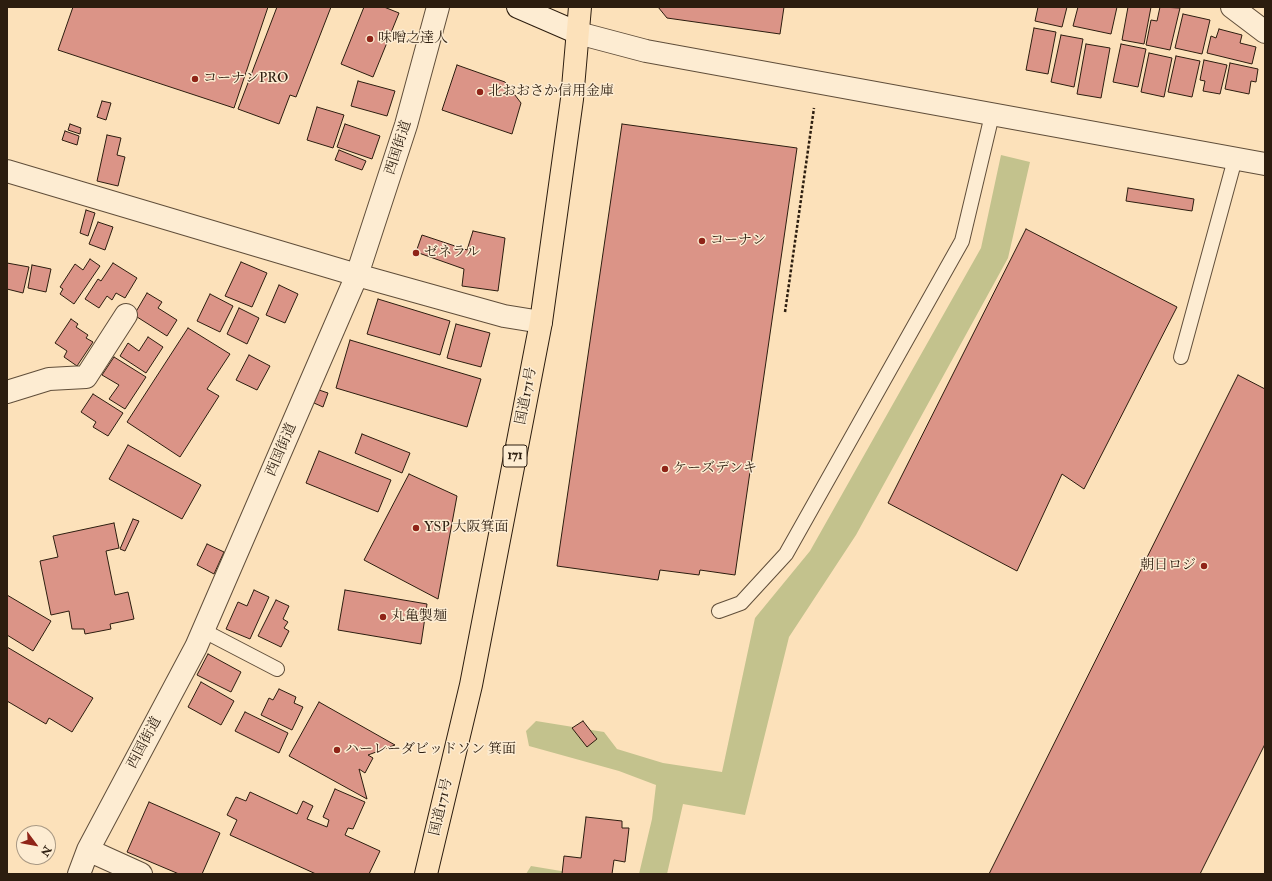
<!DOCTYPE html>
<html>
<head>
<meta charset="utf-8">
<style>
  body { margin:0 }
  #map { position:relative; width:1272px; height:881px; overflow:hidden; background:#fce1ba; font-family:"IM FELL Double Pica",serif }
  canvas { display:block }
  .frame { position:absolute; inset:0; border:8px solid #2c1d0f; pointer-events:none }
  .north { position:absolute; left:16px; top:825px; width:40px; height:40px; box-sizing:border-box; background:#fdecd2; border:1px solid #a99984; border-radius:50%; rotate:122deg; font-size:11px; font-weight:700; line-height:16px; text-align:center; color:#2c1d0f }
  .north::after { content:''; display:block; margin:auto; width:14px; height:18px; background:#8f2418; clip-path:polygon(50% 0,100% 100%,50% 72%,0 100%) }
</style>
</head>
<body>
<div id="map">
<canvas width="1272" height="881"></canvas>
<div class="frame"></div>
<div class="north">N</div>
</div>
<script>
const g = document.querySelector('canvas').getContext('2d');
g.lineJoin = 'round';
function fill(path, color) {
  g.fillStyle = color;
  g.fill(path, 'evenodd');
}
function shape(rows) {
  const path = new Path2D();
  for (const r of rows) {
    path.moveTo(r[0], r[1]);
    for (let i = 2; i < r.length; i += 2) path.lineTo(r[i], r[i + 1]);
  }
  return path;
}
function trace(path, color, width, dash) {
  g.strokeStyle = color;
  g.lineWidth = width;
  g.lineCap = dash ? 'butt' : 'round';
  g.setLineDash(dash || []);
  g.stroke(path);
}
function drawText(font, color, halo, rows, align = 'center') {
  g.font = font + ' "IM FELL Double Pica","Noto Serif JP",serif';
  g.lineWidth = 3;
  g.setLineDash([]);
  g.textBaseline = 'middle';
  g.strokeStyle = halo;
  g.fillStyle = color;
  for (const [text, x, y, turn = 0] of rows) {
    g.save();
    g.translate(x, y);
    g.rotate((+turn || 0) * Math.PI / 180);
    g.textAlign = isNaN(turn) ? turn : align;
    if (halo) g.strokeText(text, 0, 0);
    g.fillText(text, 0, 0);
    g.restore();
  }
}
fill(shape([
  [1001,155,1030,162,1008,258,856,535,789,637,745,815,683,804,667,874,639,874,652,819,656,785,619,771,529,746,526,731,536,721,604,732,617,749,663,763,722,772,755,618,810,551,981,248],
  [531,866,579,874,526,874]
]), '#c3c28d');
const building = shape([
  [73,7,268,7,234,108,58,50,73,7],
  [277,7,331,7,296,97,290,95,279,124,238,109,277,7],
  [364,7,384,7,399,13,373,77,341,64,364,7],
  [658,7,784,7,780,34,667,18,658,7],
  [1038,7,1067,7,1062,27,1035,21,1038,7],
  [1078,7,1117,7,1111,34,1073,26,1078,7],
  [1128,7,1151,7,1144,44,1122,40,1128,7],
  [1160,7,1180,8,1170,50,1146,45,1151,20,1157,21,1160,7],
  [1183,14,1210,20,1202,54,1175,48,1183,14],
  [1034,28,1056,32,1048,74,1026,70,1034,28],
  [1219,29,1242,35,1240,43,1256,47,1252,64,1207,53,1211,36,1216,38,1219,29],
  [1061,35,1083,39,1074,87,1051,82,1061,35],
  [1086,44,1110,48,1101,98,1077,94,1086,44],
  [1121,44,1146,49,1138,87,1113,82,1121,44],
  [1149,53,1172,58,1164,97,1141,92,1149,53],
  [1176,56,1200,61,1192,97,1168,92,1176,56],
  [1204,60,1227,65,1220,94,1203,91,1205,81,1200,80,1204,60],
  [1230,63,1258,69,1256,82,1251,81,1249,94,1225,89,1230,63],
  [457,65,505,82,521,103,512,134,442,110,457,65],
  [358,81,395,91,387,116,351,106,358,81],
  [102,101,111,103,106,120,97,117,102,101],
  [317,107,344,115,333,148,307,140,317,107],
  [70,124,81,128,80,134,68,130,70,124],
  [345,124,380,136,372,159,337,147,345,124],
  [622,124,797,148,735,575,700,570,699,575,660,570,658,580,557,566,622,124],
  [65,131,79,136,77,145,62,140,65,131],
  [107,135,121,138,117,155,125,157,118,186,97,181,107,135],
  [339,150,366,161,362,170,335,160,339,150],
  [1128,188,1194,199,1192,211,1126,201,1128,188],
  [86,210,95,213,88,236,80,233,86,210],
  [98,222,113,227,105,250,89,244,98,222],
  [1026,229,1177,307,1084,489,1062,474,1017,571,888,503,1026,229],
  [473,231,505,238,498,291,462,286,464,269,416,252,422,235,467,250,473,231],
  [90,259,100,266,74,304,60,294,63,289,60,287,75,264,83,270,90,259],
  [241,262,267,273,252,307,225,296,241,262],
  [7,263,29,267,23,293,7,289,7,263],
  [113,263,137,278,125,298,116,293,112,300,107,296,99,308,85,299,98,279,101,281,113,263],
  [32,265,51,269,46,292,28,288,32,265],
  [279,285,298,294,285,323,266,315,279,285],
  [147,293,162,302,158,308,177,320,167,336,134,315,147,293],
  [210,294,233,306,220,332,197,321,210,294],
  [378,299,450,321,440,355,367,334,378,299],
  [239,308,259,318,247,344,227,334,239,308],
  [71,319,78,324,76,327,88,335,86,338,93,342,77,366,64,357,67,351,55,343,71,319],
  [456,324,490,333,481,367,447,358,456,324],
  [188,328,230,354,207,389,219,396,180,457,127,422,188,328],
  [148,337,163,347,146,373,120,356,128,343,139,351,148,337],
  [350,340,481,379,467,427,336,388,350,340],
  [249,355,270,366,257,390,236,380,249,355],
  [114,357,146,377,125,409,109,399,119,385,102,375,114,357],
  [1238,375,1265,389,1265,744,1200,874,989,874,1238,375],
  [319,390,328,393,323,407,314,403,319,390],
  [93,394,123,413,108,436,93,427,96,422,81,412,93,394],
  [362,434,410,453,402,473,355,453,362,434],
  [128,445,201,485,182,519,109,479,128,445],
  [319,451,391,480,378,512,306,483,319,451],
  [409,474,457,496,438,599,364,560,409,474],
  [133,519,139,521,125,551,120,549,133,519],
  [114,523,119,548,106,551,115,595,128,592,134,619,110,624,111,629,85,634,84,629,72,629,69,611,51,615,40,561,58,557,53,536,114,523],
  [207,544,224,552,214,574,197,565,207,544],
  [254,590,269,597,250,639,226,629,238,602,247,606,254,590],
  [345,590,427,604,421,644,338,630,345,590],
  [7,595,51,621,33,651,7,635,7,595],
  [276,600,289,606,283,619,288,622,284,628,289,631,281,647,258,636,276,600],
  [7,647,93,698,72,732,49,718,46,724,7,701,7,647],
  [208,654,241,672,231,692,197,675,208,654],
  [201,682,234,701,221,725,188,707,201,682],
  [279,689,296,697,294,703,303,707,292,730,261,715,269,698,273,700,279,689],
  [319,702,395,745,368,755,373,758,365,773,359,769,367,799,289,756,319,702],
  [245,712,288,733,279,753,235,731,245,712],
  [583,721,597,739,587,747,572,728,583,721],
  [335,789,365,802,353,829,348,828,345,835,380,851,369,874,316,874,230,835,237,820,227,815,236,797,246,801,250,792,297,814,303,801,313,806,307,819,327,827,329,820,323,817,335,789],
  [149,802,220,833,202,874,179,874,127,852,149,802],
  [586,817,622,821,622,828,629,828,625,862,614,860,612,874,562,874,564,856,581,858,586,817]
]);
fill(building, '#db9487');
trace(building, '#2c1d0f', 1);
const service = shape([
  [1181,357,1235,159],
  [719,611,741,603,786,554,962,241,992,115],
  [204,631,277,669]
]);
const minor = shape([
  [1232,7,1265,32],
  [7,171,357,275,504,316,541,322],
  [7,392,49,379,86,377,126,315],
  [88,850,141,874],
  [79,874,88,850,196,647,357,275,406,125,438,7]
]);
const tertiary = shape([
  [578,33,646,51,1265,164]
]);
const secondary = shape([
  [518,7,578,33]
]);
const trunk = shape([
  [426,874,471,685,541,322,572,99,580,7]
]);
trace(service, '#604e3a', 16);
trace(minor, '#604e3a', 24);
trace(tertiary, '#604e3a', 24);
trace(secondary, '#2c1d0f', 24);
trace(trunk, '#2c1d0f', 24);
trace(shape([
  [785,312,814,108]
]), '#2c1d0f', 2.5, [3, 2]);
trace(service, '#fdecd2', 14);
trace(minor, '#fdecd2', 22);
trace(tertiary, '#fdecd2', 22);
trace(secondary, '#fdecd2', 22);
trace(trunk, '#fce1ba', 22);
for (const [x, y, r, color] of [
  [370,39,4,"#8f2418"],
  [195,79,4,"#8f2418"],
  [480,92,4,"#8f2418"],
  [702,241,4,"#8f2418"],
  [416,253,4,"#8f2418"],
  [665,469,4,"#8f2418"],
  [416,528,4,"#8f2418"],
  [1204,566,4,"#8f2418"],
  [383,617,4,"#8f2418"],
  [337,750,4,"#8f2418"]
]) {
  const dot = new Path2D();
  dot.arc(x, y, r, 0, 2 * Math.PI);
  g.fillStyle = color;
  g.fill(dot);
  trace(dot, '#fdecd2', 1.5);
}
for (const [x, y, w] of [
  [515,456,24]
]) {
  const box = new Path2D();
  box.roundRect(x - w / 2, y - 11, w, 22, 3);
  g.fillStyle = '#fdecd2';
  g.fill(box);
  trace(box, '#2c1d0f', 1);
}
drawText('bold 13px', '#2c1d0f', null, [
  ["171",515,456]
]);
drawText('14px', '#2c1d0f', '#fdecd2', [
  ["味噌之達人",378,39],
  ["コーナンPRO",203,79],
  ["北おおさか信用金庫",488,92],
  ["コーナン",710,241],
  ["ゼネラル",424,253],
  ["ケーズデンキ",673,469],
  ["YSP 大阪箕面",424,528],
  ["朝日ロジ",1196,566,"right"],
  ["丸亀製麺",391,617],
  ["ハーレーダビッドソン 箕面",345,750]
], 'left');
drawText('14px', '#2c1d0f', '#fdecd2', [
  ["西国街道",399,148,-72],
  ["国道171号",527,396,-79],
  ["西国街道",282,450,-67],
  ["西国街道",145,743,-62],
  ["国道171号",442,807,-77]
]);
</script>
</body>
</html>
